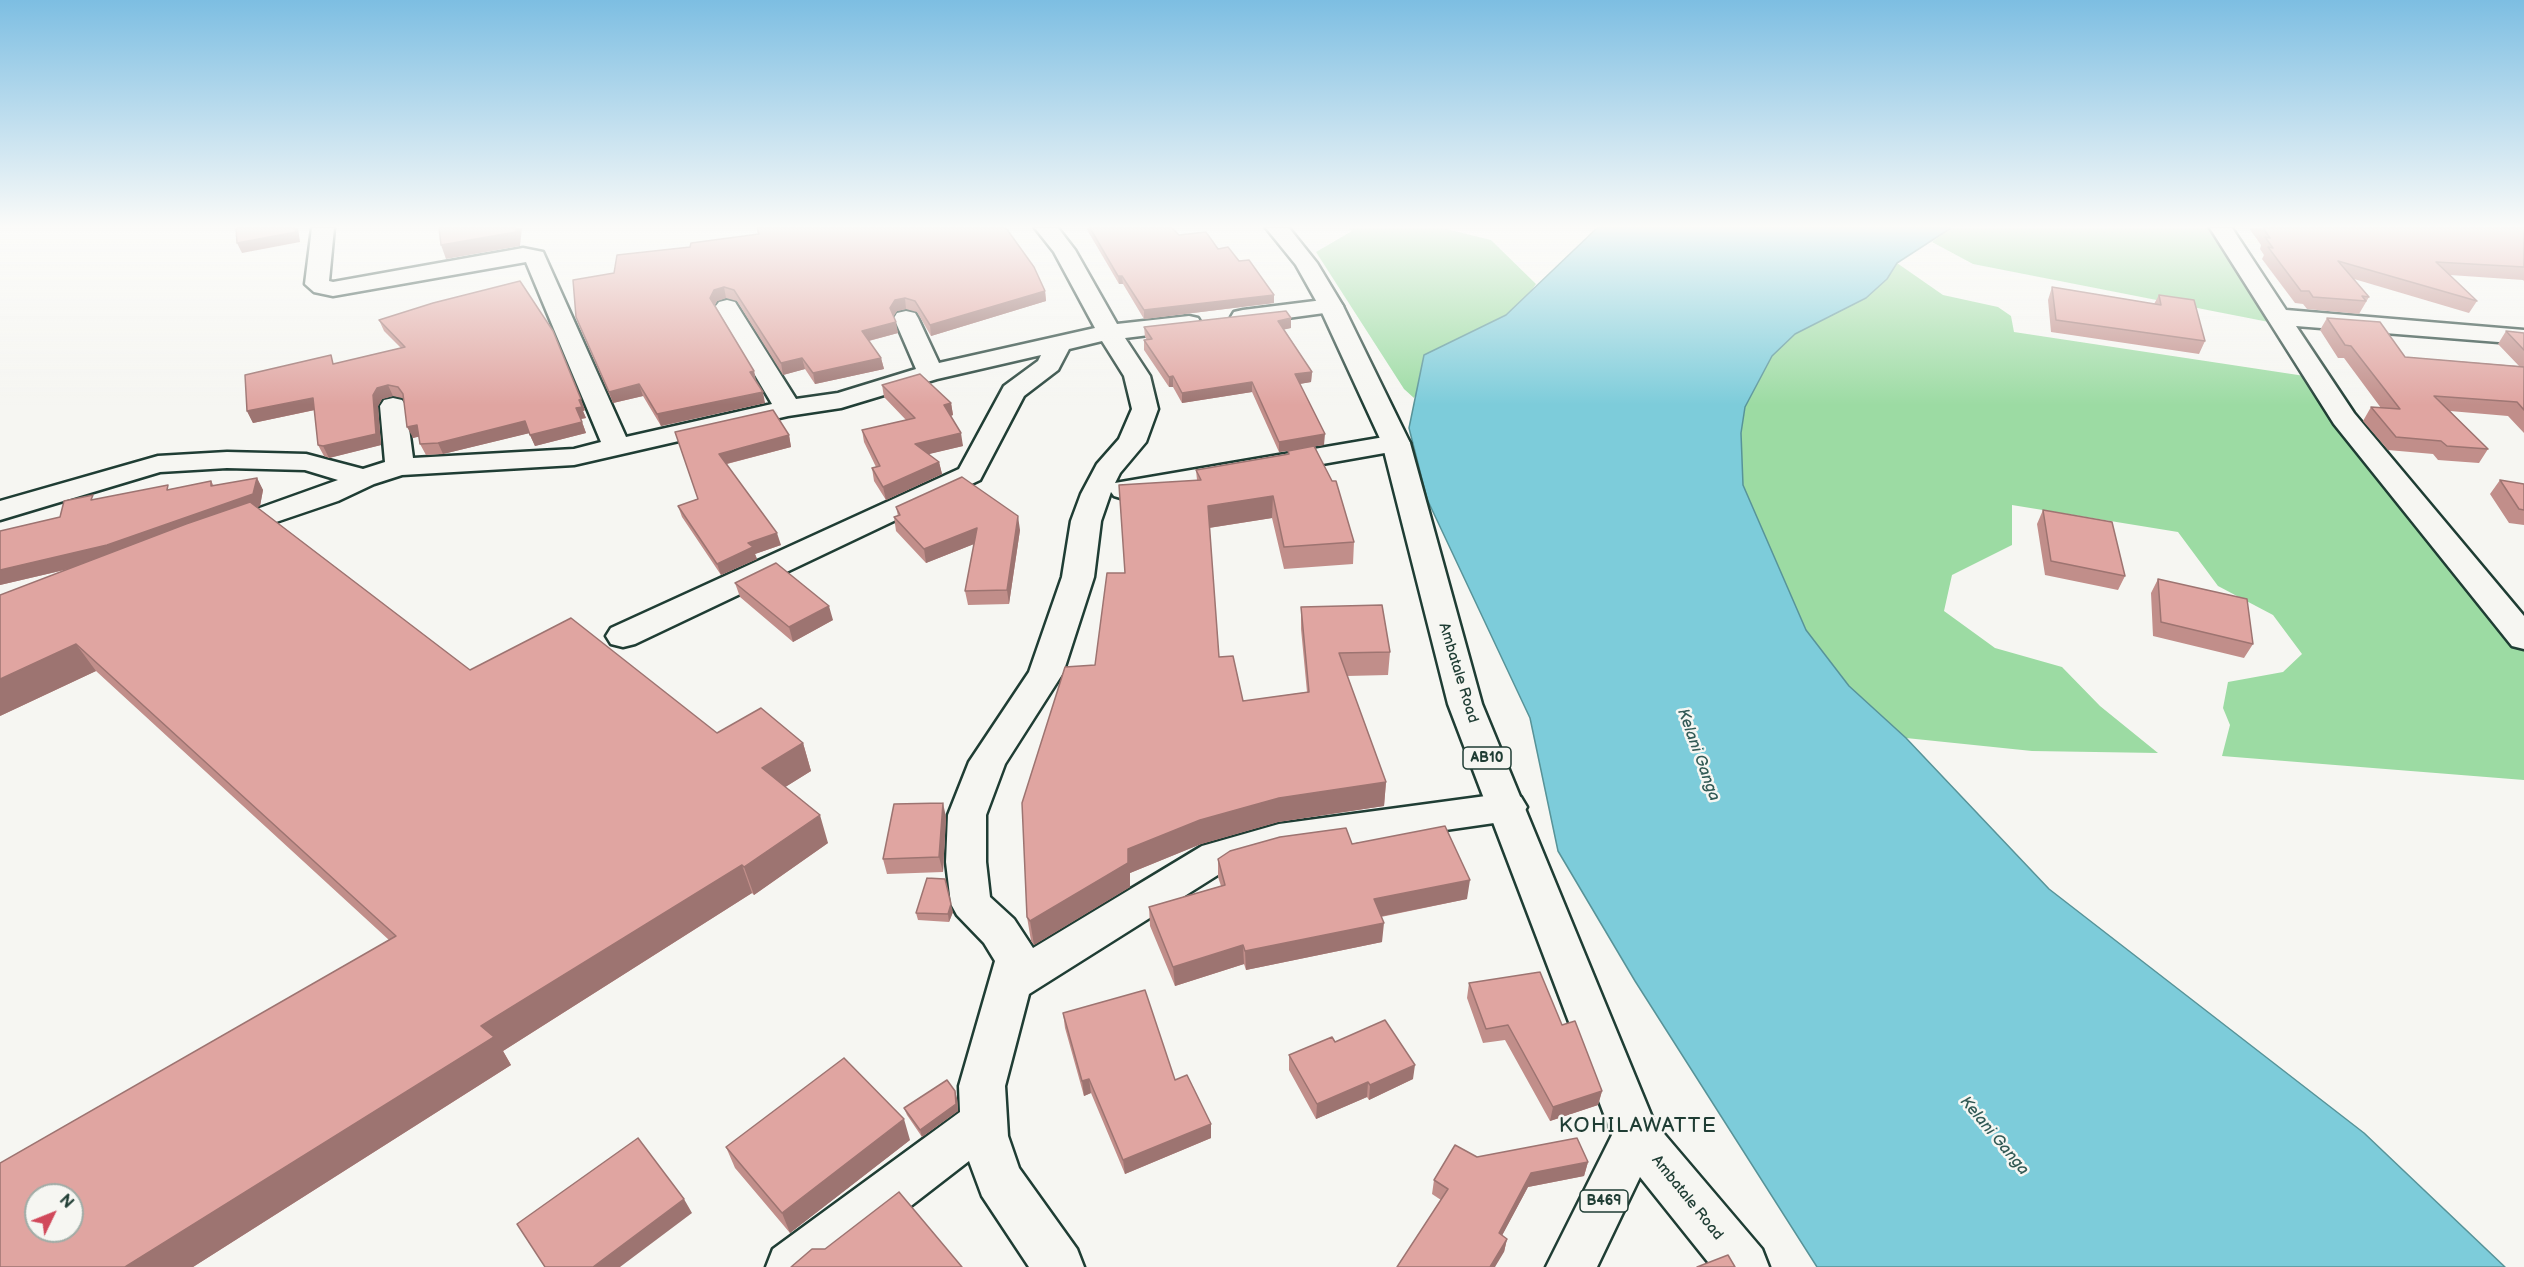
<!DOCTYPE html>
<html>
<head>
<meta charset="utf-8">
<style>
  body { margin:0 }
  #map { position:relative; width:2524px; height:1267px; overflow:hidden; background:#f6f6f2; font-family:"Balsamiq Sans",sans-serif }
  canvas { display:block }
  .north { position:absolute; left:24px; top:1183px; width:60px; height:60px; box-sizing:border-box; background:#f6f6f2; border:2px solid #a0aca6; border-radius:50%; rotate:47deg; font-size:16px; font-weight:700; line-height:24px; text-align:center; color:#1f3d34 }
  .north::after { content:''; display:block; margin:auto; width:21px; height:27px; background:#d1495b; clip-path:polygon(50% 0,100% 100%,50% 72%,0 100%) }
</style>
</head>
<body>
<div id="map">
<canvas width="2524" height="1267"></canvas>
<div class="north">N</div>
</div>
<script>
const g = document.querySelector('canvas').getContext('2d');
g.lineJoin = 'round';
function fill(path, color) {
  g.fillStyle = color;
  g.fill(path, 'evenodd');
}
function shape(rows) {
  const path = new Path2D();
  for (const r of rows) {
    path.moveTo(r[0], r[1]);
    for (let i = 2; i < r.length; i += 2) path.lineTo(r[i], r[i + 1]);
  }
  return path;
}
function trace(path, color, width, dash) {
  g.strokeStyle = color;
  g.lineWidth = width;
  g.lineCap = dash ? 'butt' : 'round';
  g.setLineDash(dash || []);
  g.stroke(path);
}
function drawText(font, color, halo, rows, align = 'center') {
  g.font = font + ' "Balsamiq Sans",sans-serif';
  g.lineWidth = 5;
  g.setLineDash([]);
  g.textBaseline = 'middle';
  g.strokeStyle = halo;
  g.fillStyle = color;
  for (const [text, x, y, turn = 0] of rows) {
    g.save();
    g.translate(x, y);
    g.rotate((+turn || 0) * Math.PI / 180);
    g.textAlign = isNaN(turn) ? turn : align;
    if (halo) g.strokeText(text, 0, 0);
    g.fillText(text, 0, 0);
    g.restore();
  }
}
fill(shape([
  [1348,228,1442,228,1491,240,1536,284,1514,315,1435,356,1414,398,1404,389,1316,252,1352,231],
  [1951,228,2221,228,2284,325,1973,264,1932,242],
  [1897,263,1943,295,1998,307,2011,316,2014,332,2318,378,2524,638,2524,780,2222,756,2230,725,2223,708,2228,682,2283,672,2302,654,2273,615,2218,586,2178,532,2012,505,2012,545,1952,575,1944,611,1995,648,2062,667,2100,706,2158,753,2032,751,1906,738,1849,686,1806,630,1743,485,1741,433,1745,407,1772,356,1795,334,1866,298,1887,279]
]), '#9cdba3');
const water = shape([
  [1597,228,1951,228,1897,263,1887,279,1866,298,1795,334,1772,356,1745,407,1741,433,1743,485,1806,630,1849,686,1906,738,2049,889,2364,1133,2505,1267,1817,1267,1635,981,1558,851,1530,718,1427,499,1409,428,1424,355,1506,315,1597,228]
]);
fill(water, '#7dccda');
trace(water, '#579398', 1.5);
const street = shape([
  [312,228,334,228,329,281,333,282,523,248,543,252,626,437,772,404,715,307,719,302,727,300,735,302,796,399,838,393,916,369,894,318,897,313,906,311,915,313,918,318,939,363,1095,328,1054,252,1035,228,1058,228,1075,250,1117,324,1189,316,1198,318,1201,323,1198,328,1189,330,1125,338,1150,376,1158,409,1146,442,1120,473,1115,483,1396,435,1406,437,1410,443,1406,449,1396,451,1124,499,1114,496,1111,492,1101,521,1094,577,1063,673,1005,764,986,815,986,862,990,897,1014,919,1033,948,1202,846,1279,824,1508,793,1521,797,1527,807,1521,817,1508,821,1279,854,1229,868,1029,994,1005,1086,1008,1136,1019,1168,1077,1249,1084,1267,1029,1267,982,1196,969,1161,832,1267,766,1267,773,1249,960,1112,959,1086,995,961,984,943,957,915,951,904,946,862,948,815,969,762,1029,672,1062,577,1071,521,1081,494,1097,464,1119,439,1132,409,1124,376,1102,341,1069,349,1058,370,1024,396,980,480,635,644,623,647,611,644,606,636,611,628,959,469,1004,386,1038,361,1041,355,937,379,841,408,788,416,574,465,402,475,374,484,338,501,226,539,215,536,211,530,215,524,338,480,305,470,227,468,160,472,0,520,0,501,158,456,227,452,306,454,363,469,385,462,380,406,384,400,393,398,402,400,406,406,413,458,574,449,601,442,526,262,333,296,314,292,305,284,312,228],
  [2210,228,2232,228,2286,310,2524,330,2524,344,2296,326,2354,413,2524,616,2524,649,2512,646,2334,424,2210,228],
  [1331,299,1339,301,1343,306,1339,311,1243,324,1234,322,1231,317,1234,312,1243,310,1331,299]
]);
const primary = shape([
  [1266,228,1289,228,1317,263,1343,306,1410,443,1482,704,1654,1122,1762,1249,1769,1267,1712,1267,1640,1177,1597,1267,1546,1267,1612,1135,1448,704,1382,443,1319,306,1296,265,1266,228]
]);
trace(street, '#1f3d34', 5);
trace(primary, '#1f3d34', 5);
fill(street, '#f6f6f2');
fill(primary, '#f6f6f2');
fill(shape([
  [757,228,1006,228,1045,291,1046,301,931,336,917,312,906,309,897,311,893,316,898,333,869,341,881,358,884,369,815,384,805,369,783,375,737,301,726,298,717,301,715,305,754,371,756,382,765,403,661,426,643,396,613,403,580,328,576,317,614,273,758,234],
  [1086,228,1172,228,1179,235,1218,249,1239,261,1274,303,1144,319,1123,284,1119,284],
  [2249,228,2524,228,2524,281,2523,280,2450,275,2477,301,2469,313,2354,279,2369,297,2359,314,2307,309,2303,304,2295,303,2262,259,2264,255,2260,249,2261,245],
  [2052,287,2154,304,2159,295,2205,341,2199,354,2051,332,2048,300],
  [1291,318,1291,328,1284,329,1312,372,1311,382,1299,384,1324,445,1315,446,1354,542,1353,564,1284,569,1272,518,1209,528,1219,657,1243,701,1307,692,1301,629,1301,607,1390,652,1388,675,1347,676,1386,782,1384,806,1278,822,1201,844,1130,873,1130,887,1034,945,1031,941,1027,917,1095,665,1125,573,1197,480,1196,470,1288,454,1288,451,1279,452,1252,392,1182,403,1173,387,1169,387,1144,350,1144,340,1147,340,1145,337,1144,327],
  [2327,318,2405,357,2519,366,2498,344,2506,331,2524,333,2524,433,2508,416,2450,411,2488,449,2479,463,2438,460,2433,454,2388,450,2363,421,2371,407,2381,408,2344,358,2338,358,2320,330],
  [379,320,585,410,583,411,586,418,581,419,586,433,535,446,529,433,443,454,426,455,420,444,419,436,413,438,404,399,402,398,393,396,382,399,378,406,381,445,329,458,324,456,318,445,315,410,253,423,247,411,335,364,401,348,384,331],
  [882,385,951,403,953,415,951,416,963,446,928,454,939,462,942,474,886,500,874,481,872,468,876,467,864,442,862,430,906,420,884,397],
  [675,432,789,435,791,447,727,464,781,545,755,554,757,559,721,575,682,517,678,506,698,499],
  [257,478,263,490,260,506,257,507,470,670,717,733,803,743,811,771,785,787,828,843,754,895,752,893,503,1051,511,1065,193,1267,0,1267,389,940,96,671,0,716,69,569,0,585,0,531,60,517,96,499,171,489,211,481,214,486],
  [2500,480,2524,484,2524,525,2509,523,2490,494],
  [896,507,1020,530,1009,604,968,605,965,591,974,544,926,563,896,531,894,517,898,516],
  [2043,510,2125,576,2118,590,2045,575,2037,524],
  [2158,579,2253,644,2244,658,2153,636,2151,593],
  [735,583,833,620,793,642,740,597],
  [946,817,943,872,887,874,883,859],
  [1352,844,1467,899,1381,917,1382,942,1246,970,1244,964,1175,986,1150,926,1149,907,1221,886,1218,877,1218,859],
  [953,912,949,922,918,920,916,913],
  [1469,983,1562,1025,1602,1091,1598,1105,1550,1121,1505,1040,1483,1043,1467,998],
  [1063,1013,1175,1080,1211,1138,1125,1174,1091,1093,1084,1096,1065,1028],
  [1335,1042,1413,1079,1369,1100,1367,1097,1316,1119,1289,1070,1289,1055],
  [957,1098,958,1111,922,1137,907,1115,904,1108],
  [910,1140,790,1233,735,1168,726,1147],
  [1477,1157,1588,1162,1584,1176,1528,1187,1502,1235,1507,1239,1504,1252,1441,1200,1432,1194,1434,1180]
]), '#c18e8a');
fill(shape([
  [295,228,298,228,300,242,242,253,237,243],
  [516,228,522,228,520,246,446,259,441,245],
  [1118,276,1122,276,1123,284,1119,284],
  [724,287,726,298,717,301,713,308,710,298,714,290],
  [1045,291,1046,301,931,336,930,325],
  [1274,295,1274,303,1144,319,1144,310],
  [905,298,906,309,897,311,892,319,890,308,895,300],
  [1291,318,1291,328,1278,331,1278,321],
  [896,322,898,333,864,342,862,331],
  [802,358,805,369,783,375,781,363],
  [881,358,884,369,815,384,813,373],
  [754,371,756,382,750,372],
  [1312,372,1311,382,1294,385,1295,374],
  [1173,376,1173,387,1169,387,1169,377],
  [1252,382,1252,392,1182,403,1182,393],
  [639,384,643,396,613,403,609,392],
  [388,385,393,396,382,399,378,406,381,445,329,458,323,446,373,395,377,388],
  [763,392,765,403,661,426,657,414],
  [313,398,319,409,253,423,247,411],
  [581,399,585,410,583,411,586,418,580,419,576,408,579,400],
  [951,403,953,415,946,417,944,405],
  [525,421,530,433,443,454,438,443],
  [582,422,586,433,535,446,530,435],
  [417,425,422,436,413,438,407,427],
  [961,433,963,446,917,457,915,444],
  [1325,434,1324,445,1279,452,1279,442],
  [789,435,791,447,722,465,719,454],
  [939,462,942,474,886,500,883,487],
  [257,478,263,490,260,506,115,558,0,585,0,570],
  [1273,496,1272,518,1208,528,1208,506],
  [1018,516,1020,530,1009,604,1007,590],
  [977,528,979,542,926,563,924,549],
  [777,533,781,545,755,554,757,559,721,575,717,564,748,543],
  [829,606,833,620,793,642,789,627],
  [76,644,96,671,0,716,0,679],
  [803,743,811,771,771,796,762,768],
  [1386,782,1384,806,1278,822,1201,844,1130,873,1130,887,1034,945,1030,921,1128,849,1200,820,1279,798],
  [943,803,946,817,943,872,939,857],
  [820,815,828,843,754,895,744,867],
  [742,865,752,893,503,1051,511,1065,193,1267,125,1267,481,1026],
  [1470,880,1467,899,1373,918,1374,899],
  [951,904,953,912,949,922,948,914],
  [1384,923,1382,942,1246,970,1245,951],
  [1243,945,1244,964,1175,986,1173,967],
  [1415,1065,1413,1079,1369,1100,1370,1085],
  [1089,1079,1091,1093,1084,1096,1082,1081],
  [1368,1082,1367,1097,1316,1119,1317,1104],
  [955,1091,957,1098,958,1111,922,1137,920,1130],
  [1602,1091,1598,1105,1550,1121,1553,1107],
  [904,1119,910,1140,790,1233,782,1213],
  [1211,1124,1211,1138,1125,1174,1123,1160],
  [1588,1162,1584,1176,1528,1187,1496,1247,1499,1233,1531,1173],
  [684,1199,692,1213,620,1267,593,1267],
  [1507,1239,1504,1252,1495,1267,1490,1267]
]), '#9d7471');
const building = shape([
  [236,228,295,228,296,232,237,243,236,228],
  [439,228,516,228,516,232,441,245,439,228],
  [757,228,1006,228,1034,267,1045,291,930,325,915,301,905,298,895,300,890,308,896,322,862,331,881,358,813,373,802,358,781,363,734,290,724,287,714,290,710,298,754,371,750,372,763,392,657,414,639,384,609,392,576,317,573,280,614,273,617,255,690,247,691,243,759,234,757,228],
  [1090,228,1172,228,1179,235,1206,232,1218,249,1228,247,1239,261,1249,260,1274,295,1144,310,1122,276,1118,276,1090,228],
  [2263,228,2524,228,2524,267,2436,262,2477,301,2338,261,2369,297,2362,296,2366,301,2313,297,2309,291,2301,291,2268,247,2273,248,2265,237,2270,238,2263,228],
  [520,281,553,331,581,399,579,400,582,407,576,408,582,422,530,435,525,421,438,443,420,444,417,425,407,427,403,394,398,387,388,385,377,388,373,395,376,434,323,446,318,445,313,398,247,411,245,375,331,355,333,364,405,347,379,320,433,303,520,281],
  [2052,287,2161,305,2159,295,2194,300,2205,341,2056,320,2052,287],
  [1286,311,1291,318,1278,321,1312,372,1295,374,1325,434,1279,442,1252,382,1182,393,1173,376,1169,377,1144,340,1152,339,1144,327,1286,311],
  [2327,318,2380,322,2405,357,2524,367,2524,410,2517,402,2434,396,2488,449,2447,446,2441,441,2396,437,2371,407,2400,409,2351,346,2345,345,2327,318],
  [2506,331,2524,333,2524,350,2506,331],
  [920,374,951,403,944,405,961,433,915,444,939,462,883,487,872,468,880,466,862,430,915,418,882,385,920,374],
  [773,410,789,435,719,454,777,533,748,543,753,547,717,564,678,506,698,499,675,432,773,410],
  [1314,446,1332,481,1336,481,1354,542,1284,547,1273,496,1208,506,1219,657,1233,656,1243,701,1309,692,1301,607,1382,605,1390,652,1339,653,1386,782,1279,798,1200,820,1128,849,1128,863,1030,921,1027,917,1022,803,1065,667,1095,665,1107,573,1125,573,1119,485,1201,480,1196,470,1289,454,1288,451,1314,446],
  [962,477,1018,516,1007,590,965,591,977,528,924,549,894,517,900,515,896,507,962,477],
  [257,478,253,494,107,545,0,570,0,531,60,517,64,501,93,495,91,500,168,485,167,490,211,481,211,486,257,478],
  [2500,480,2524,484,2524,510,2519,509,2500,480],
  [250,502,470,670,571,618,717,733,761,708,803,743,762,768,820,815,744,867,742,865,481,1026,494,1037,125,1267,0,1267,0,1163,396,936,76,644,0,679,0,595,186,524,250,502],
  [36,1195,72,1195,72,1231,36,1231,36,1195],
  [2043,510,2112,522,2125,576,2051,561,2043,510],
  [776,563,829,606,789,627,735,583,776,563],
  [2158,579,2247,599,2253,644,2161,622,2158,579],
  [943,803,939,857,883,859,894,804,943,803],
  [1445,826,1470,880,1374,899,1384,923,1245,951,1243,945,1173,967,1149,907,1225,885,1218,859,1230,851,1280,837,1346,828,1352,844,1445,826],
  [927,878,945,879,951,904,948,914,916,913,927,878],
  [1540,972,1562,1025,1575,1021,1602,1091,1553,1107,1508,1025,1486,1029,1469,983,1540,972],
  [1145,990,1175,1080,1187,1075,1211,1124,1123,1160,1089,1079,1082,1081,1063,1013,1145,990],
  [1385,1020,1415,1065,1370,1085,1368,1082,1317,1104,1289,1055,1332,1037,1335,1042,1385,1020],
  [844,1058,904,1119,782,1213,726,1147,844,1058],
  [947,1080,955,1091,956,1104,920,1130,904,1108,947,1080],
  [638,1138,684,1199,593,1267,545,1267,517,1224,638,1138],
  [1577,1138,1588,1162,1531,1173,1499,1233,1507,1239,1490,1267,1397,1267,1448,1189,1434,1180,1455,1145,1477,1157,1577,1138],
  [899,1192,962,1267,791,1267,812,1249,825,1249,899,1192],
  [1728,1255,1735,1267,1697,1267,1728,1255]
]);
fill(building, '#e0a5a1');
trace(building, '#9d7471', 1.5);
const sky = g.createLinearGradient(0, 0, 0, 405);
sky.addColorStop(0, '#7dbee2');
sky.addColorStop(0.56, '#fbfbf9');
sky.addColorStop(1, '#fbfbf900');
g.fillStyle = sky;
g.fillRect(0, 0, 2524, 405);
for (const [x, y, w] of [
  [1487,758,48],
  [1604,1201,48]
]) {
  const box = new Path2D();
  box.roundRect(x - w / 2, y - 11, w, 22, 4.5);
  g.fillStyle = '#f6f6f2';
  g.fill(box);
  trace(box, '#1f3d34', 1.5);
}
drawText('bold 14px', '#1f3d34', null, [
  ["AB10",1487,758],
  ["B469",1604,1201]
]);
drawText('15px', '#1f3d34', '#f6f6f2', [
  ["Ambatale Road",1458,673,73],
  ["Ambatale Road",1687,1198,51]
]);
drawText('italic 16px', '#325a55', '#f6f6f2', [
  ["Kelani Ganga",1698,755,70],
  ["Kelani Ganga",1994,1136,50]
]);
g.letterSpacing = '1.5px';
drawText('21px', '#1f3d34', '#f6f6f2', [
  ["KOHILAWATTE",1638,1127]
]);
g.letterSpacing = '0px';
</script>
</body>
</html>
